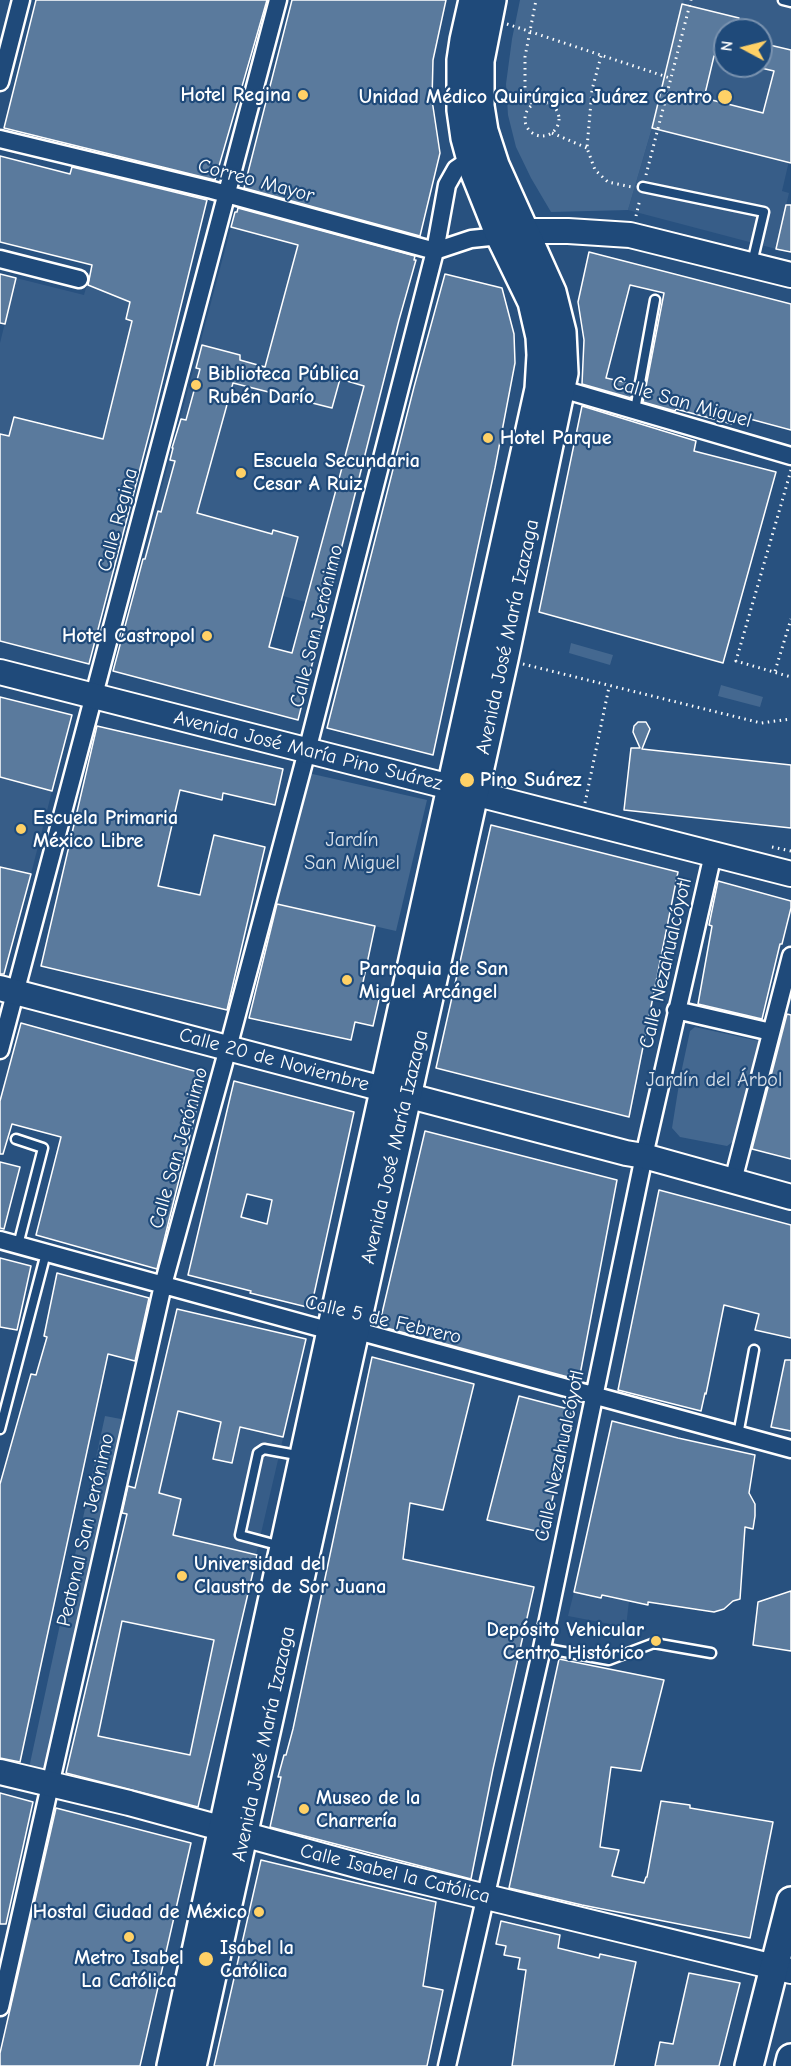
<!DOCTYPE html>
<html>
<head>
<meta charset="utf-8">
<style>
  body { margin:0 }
  #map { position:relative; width:791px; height:2066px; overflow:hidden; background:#28517f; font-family:"Comic Neue",sans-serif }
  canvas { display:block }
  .north { position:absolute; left:713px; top:18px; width:60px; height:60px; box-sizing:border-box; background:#1f4a7a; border:2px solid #7992af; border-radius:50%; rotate:277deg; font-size:16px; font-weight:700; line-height:24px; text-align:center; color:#fff }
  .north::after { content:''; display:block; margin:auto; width:21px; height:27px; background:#ffd166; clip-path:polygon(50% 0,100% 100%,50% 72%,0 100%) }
</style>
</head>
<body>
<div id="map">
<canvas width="791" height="2066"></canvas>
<div class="north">N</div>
</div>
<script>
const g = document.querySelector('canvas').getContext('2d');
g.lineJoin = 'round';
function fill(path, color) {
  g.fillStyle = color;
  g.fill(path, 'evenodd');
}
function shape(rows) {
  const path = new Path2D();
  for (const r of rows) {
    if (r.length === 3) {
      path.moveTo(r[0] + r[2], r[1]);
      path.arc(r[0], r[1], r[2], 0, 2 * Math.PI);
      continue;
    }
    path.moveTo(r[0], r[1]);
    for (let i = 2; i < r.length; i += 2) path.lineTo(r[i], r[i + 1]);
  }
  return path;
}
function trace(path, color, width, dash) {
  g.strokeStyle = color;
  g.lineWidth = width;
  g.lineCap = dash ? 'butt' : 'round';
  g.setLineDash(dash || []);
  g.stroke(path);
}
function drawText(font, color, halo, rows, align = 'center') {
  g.font = font + ' "Comic Neue",sans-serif';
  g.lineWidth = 4.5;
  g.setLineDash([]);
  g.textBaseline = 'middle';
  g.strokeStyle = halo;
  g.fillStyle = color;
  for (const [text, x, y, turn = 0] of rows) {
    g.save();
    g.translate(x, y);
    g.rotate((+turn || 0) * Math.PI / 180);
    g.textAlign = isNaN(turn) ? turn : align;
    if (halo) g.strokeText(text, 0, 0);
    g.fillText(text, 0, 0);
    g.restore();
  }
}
fill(shape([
  [568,0,791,0,791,161,789,161,782,191,789,193,776,249,628,210,652,128],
  [725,30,761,30,761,66,725,66],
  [231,227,298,245,282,304,351,367,386,376,328,608,143,559],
  [16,278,84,295,87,284,130,302,126,319,132,321,103,439,14,417,9,436,0,434,0,343],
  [0,777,52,791,31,874,0,867],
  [177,1309,306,1339,196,1814,64,1782,127,1515,118,1512,124,1485,135,1487],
  [574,1592,629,1601,626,1627,568,1616]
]), '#375d88');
fill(shape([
  [520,0,684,0,652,128,628,210,551,212,531,178,516,147,508,115,506,84,512,39],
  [571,643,613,655,610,665,569,653],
  [721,685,763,697,760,707,718,696],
  [308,773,427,800,396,931,277,904],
  [695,1027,759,1041,734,1141,727,1146,680,1137,672,1128,680,1078,690,1031],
  [105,1416,137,1422,57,1774,29,1768]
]), '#446890');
const building = shape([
  [36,0,267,0,215,180,4,128,36,0],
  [292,0,446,0,433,60,432,100,440,153,420,236,244,188,292,0],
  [682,4,739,18,736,30,725,30,725,59,714,56,704,98,763,113,774,71,761,68,761,43,791,50,791,163,652,128,682,4],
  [0,156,70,174,72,167,207,200,152,423,89,664,0,641,0,434,9,436,14,417,103,439,132,321,126,319,130,302,88,285,92,265,0,242,0,156],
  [786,205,791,205,791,252,776,249,786,205],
  [238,208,415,256,414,260,416,260,399,320,298,720,113,671,143,559,145,559,158,511,161,512,175,461,170,460,173,448,172,448,181,419,186,420,200,369,196,368,202,345,240,355,240,360,265,367,298,245,231,227,235,212,237,212,238,208],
  [340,379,364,386,292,653,269,647,298,537,273,530,272,534,197,513,233,383,332,408,340,379],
  [589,252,791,304,791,430,735,415,732,424,676,409,675,411,643,402,664,293,630,285,606,378,633,384,631,398,582,384,584,340,578,302,589,252],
  [0,274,16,278,5,324,0,323,0,274],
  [445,274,502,288,514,334,515,363,495,468,433,755,327,728,414,387,445,274],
  [582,406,696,441,694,451,776,472,723,663,539,612,582,406],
  [0,697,72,715,52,791,0,777,0,697],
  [638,722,646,722,650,729,642,749,791,765,791,828,624,810,631,748,640,748,633,732,634,726,638,722],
  [97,726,283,769,275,805,223,793,222,800,180,790,158,886,200,895,214,835,265,847,227,1010,41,966,97,726],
  [491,825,678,872,629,1117,436,1068,491,825],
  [0,867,31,874,4,974,0,974,0,867],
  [718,881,791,901,791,908,782,944,780,944,762,1019,698,1004,712,926,709,925,718,881],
  [277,904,375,926,362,987,381,991,373,1026,355,1022,351,1040,249,1018,277,904],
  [787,1014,791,1015,791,1159,752,1149,787,1014],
  [21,1023,205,1074,157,1269,36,1235,61,1137,12,1124,3,1154,0,1154,0,1101,21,1023],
  [234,1081,354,1112,311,1308,250,1293,251,1291,188,1275,234,1081],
  [247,1194,272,1200,267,1224,241,1217,247,1194],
  [425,1131,617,1180,579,1380,379,1326,425,1131],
  [0,1162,20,1167,4,1229,0,1228,0,1162],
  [659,1190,791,1225,791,1338,755,1330,759,1314,724,1305,706,1394,705,1393,701,1411,618,1390,659,1190],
  [0,1258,31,1266,17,1330,0,1327,0,1258],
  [57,1273,149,1298,135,1361,108,1354,20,1762,0,1758,0,1484,31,1374,36,1375,47,1337,44,1336,57,1273],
  [177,1309,306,1339,283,1437,240,1427,232,1463,213,1459,221,1422,178,1411,159,1493,181,1499,173,1535,257,1555,198,1807,66,1773,127,1514,122,1513,128,1486,135,1488,177,1309],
  [122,1621,214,1640,190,1755,98,1736,122,1621],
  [372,1357,474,1384,443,1510,410,1503,403,1559,534,1587,493,1769,471,1879,270,1827,281,1777,278,1777,284,1755,286,1755,293,1729,372,1357],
  [785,1360,791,1360,791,1431,771,1427,785,1360],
  [519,1396,572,1410,545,1533,487,1520,519,1396],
  [612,1421,678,1438,755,1455,749,1493,755,1504,755,1516,753,1529,745,1527,740,1599,733,1601,724,1609,714,1612,648,1602,648,1605,602,1595,601,1598,574,1592,612,1421],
  [791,1591,791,1651,753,1645,758,1602,791,1591],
  [559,1659,664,1680,641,1771,611,1767,600,1847,619,1850,612,1876,644,1883,646,1877,647,1877,661,1801,690,1805,690,1808,773,1822,750,1938,582,1905,509,1888,559,1659],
  [0,1793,33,1802,6,1924,0,1924,0,1793],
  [56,1808,191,1843,140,2066,0,2066,0,2053,56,1808],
  [261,1860,436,1902,423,1986,443,1990,427,2066,214,2066,261,1860],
  [501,1921,560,1935,558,1948,599,1958,600,1954,636,1962,614,2066,512,2066,526,1970,518,1969,520,1958,504,1955,506,1946,496,1944,501,1921],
  [689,1973,740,1983,719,2066,655,2066,660,2042,673,2044,689,1973]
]);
fill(building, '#5a7a9d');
trace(building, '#fff', 1.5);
const lane = shape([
  [783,0,791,2],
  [643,187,764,212,752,263],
  [635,410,655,300],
  [16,1139,43,1148,18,1245],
  [0,1429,46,1253],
  [738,1435,754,1350],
  [281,1546,240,1535,258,1453,264,1449,302,1456],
  [542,1648,609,1660,654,1643,711,1653]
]);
const street = shape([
  [0,82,21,0],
  [0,139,212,190,435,251,471,239,500,236],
  [0,259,79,279],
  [562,389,791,456],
  [676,1010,771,1032],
  [0,1050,278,0],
  [733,1181,791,956],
  [0,1240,331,1331,354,1330,791,1449],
  [0,2007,163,1285,228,1048,307,751,435,251,447,185,456,169,471,159],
  [447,2066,542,1648,644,1156,713,854]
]);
const secondary = shape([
  [508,234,524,231,568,231,630,235,791,275],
  [0,672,791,874],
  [0,988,626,1153,644,1156,791,1197],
  [0,1772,129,1803,367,1868,791,1971]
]);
const primary = shape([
  [171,2066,331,1331,539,389,541,355,540,337,532,302,500,236,474,171,465,138,461,110,461,60,464,40,473,0],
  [192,2066,504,659,564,373,562,332,552,292,495,165,484,131,480,106,480,61,492,0],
  [749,2066,791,1901],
  [789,2066,791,2058]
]);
trace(lane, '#fff', 13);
trace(street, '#fff', 21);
trace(secondary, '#fff', 28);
trace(primary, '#fff', 32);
trace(shape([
  [507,24,670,78],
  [601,56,592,90,587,148,595,170,608,182,632,187],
  [542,119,17],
  [532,104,525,88,525,57,536,0],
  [552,133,587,148],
  [646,175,691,0],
  [636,216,640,199],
  [791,470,736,661,791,677],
  [523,664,761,723,791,719],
  [775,671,791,619],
  [585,803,609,687],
  [772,847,791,851]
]), '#fff', 3, [1.5, 4.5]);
trace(lane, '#1f4a7a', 8);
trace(street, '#1f4a7a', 16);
trace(secondary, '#1f4a7a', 24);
trace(primary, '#1f4a7a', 27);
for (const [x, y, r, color] of [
  [303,95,6,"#ffd166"],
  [725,97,8,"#ffd166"],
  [196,385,6,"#ffd166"],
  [488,438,6,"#ffd166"],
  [241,473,6,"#ffd166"],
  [207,636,6,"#ffd166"],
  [467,780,8,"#ffd166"],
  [21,829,6,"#ffd166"],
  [347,980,6,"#ffd166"],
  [182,1576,6,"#ffd166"],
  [656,1641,6,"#ffd166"],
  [304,1809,6,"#ffd166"],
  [259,1912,6,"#ffd166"],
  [129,1937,6,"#ffd166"],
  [206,1959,8,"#ffd166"]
]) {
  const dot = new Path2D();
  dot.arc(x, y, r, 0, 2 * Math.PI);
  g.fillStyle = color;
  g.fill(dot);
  trace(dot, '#1f4a7a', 2);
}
drawText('bold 20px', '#fff', '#1f4a7a', [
  ["Hotel Regina",291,95,"right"],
  ["Unidad Médico Quirúrgica Juárez Centro",712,97,"right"],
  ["Biblioteca Pública",208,374],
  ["Rubén Darío",208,397],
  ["Hotel Parque",500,438],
  ["Escuela Secundaria",253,461],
  ["Cesar A Ruiz",253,484],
  ["Hotel Castropol",195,636,"right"],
  ["Pino Suárez",480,780],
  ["Escuela Primaria",33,818],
  ["México Libre",33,841],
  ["Parroquia de San",359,969],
  ["Miguel Arcángel",359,992],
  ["Universidad del",194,1564],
  ["Claustro de Sor Juana",194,1587],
  ["Depósito Vehicular",644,1630,"right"],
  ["Centro Histórico",644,1653,"right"],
  ["Museo de la",316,1798],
  ["Charrería",316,1821],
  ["Hostal Ciudad de México",247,1912,"right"],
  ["Isabel la",220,1948],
  ["Católica",220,1971],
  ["Metro Isabel",129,1958,"center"],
  ["La Católica",129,1981,"center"]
], 'left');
drawText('20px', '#fff', '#1f4a7a', [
  ["Correo Mayor",256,181,15],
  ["Calle San Miguel",682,402,16],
  ["Calle Regina",118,520,-75],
  ["Calle San Jerónimo",317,626,-76],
  ["Avenida José María Izazaga",508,637,-78],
  ["Avenida José María Pino Suárez",308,751,14],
  ["Calle Nezahualcóyotl",666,963,-77],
  ["Calle 20 de Noviembre",274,1060,15],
  ["Avenida José María Izazaga",395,1147,-77],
  ["Calle San Jerónimo",179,1148,-74],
  ["Calle 5 de Febrero",383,1320,13],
  ["Calle Nezahualcóyotl",560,1456,-78],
  ["Peatonal San Jerónimo",86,1530,-77],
  ["Avenida José María Izazaga",264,1744,-78],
  ["Calle Isabel la Católica",395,1874,14]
]);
drawText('20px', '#dae1e9', '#1f4a7a', [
  ["Jardín",352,840],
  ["San Miguel",352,863],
  ["Jardín del Árbol",714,1080]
]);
</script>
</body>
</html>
